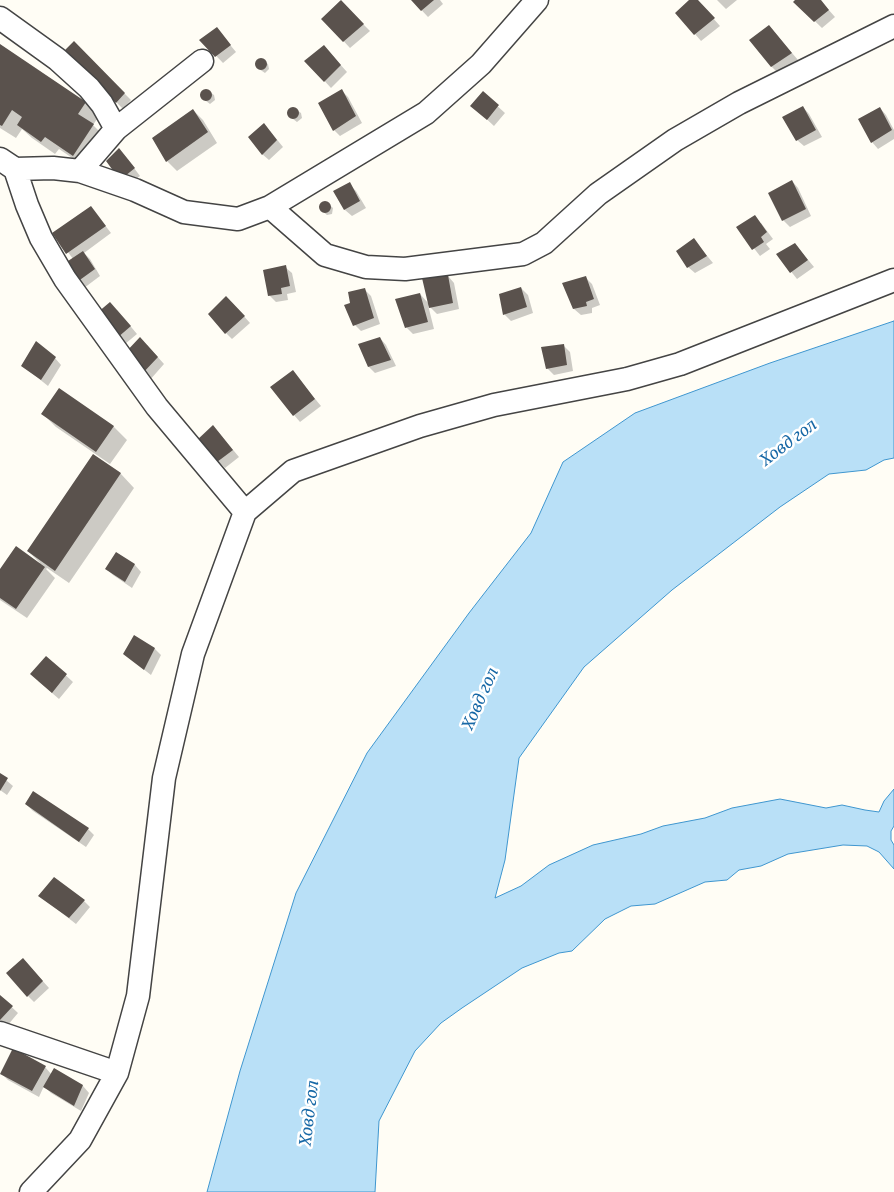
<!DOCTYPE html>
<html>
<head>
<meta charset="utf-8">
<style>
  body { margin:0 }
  canvas { display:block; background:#fffdf5 }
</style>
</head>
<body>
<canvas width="894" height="1192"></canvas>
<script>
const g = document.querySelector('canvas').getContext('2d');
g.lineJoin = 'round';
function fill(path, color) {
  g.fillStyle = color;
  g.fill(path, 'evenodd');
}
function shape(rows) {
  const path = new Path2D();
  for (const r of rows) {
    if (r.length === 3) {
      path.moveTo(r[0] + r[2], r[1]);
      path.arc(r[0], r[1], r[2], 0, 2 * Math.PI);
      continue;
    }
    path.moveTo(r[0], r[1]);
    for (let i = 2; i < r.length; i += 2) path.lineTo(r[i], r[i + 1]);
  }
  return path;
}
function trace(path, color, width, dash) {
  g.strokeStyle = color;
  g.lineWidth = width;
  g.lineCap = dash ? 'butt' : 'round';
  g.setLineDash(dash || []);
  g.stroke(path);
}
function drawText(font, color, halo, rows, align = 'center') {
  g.font = font + ' Merriweather,serif';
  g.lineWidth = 5;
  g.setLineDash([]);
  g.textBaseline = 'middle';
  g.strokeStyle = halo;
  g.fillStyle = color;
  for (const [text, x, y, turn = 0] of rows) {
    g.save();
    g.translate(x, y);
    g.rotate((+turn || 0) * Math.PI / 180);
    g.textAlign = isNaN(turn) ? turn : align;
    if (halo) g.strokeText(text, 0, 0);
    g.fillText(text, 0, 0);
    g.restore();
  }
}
const water = shape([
  [894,321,894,458,884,460,866,470,829,474,780,507,672,590,584,667,519,758,505,860,495,898,521,886,549,865,593,845,641,834,663,826,705,818,732,808,780,799,826,808,842,805,865,810,879,812,884,801,894,789,894,826,891,831,891,840,894,845,894,869,879,852,867,846,843,845,788,854,761,866,739,870,727,880,705,882,655,904,631,906,605,919,572,951,559,953,522,968,462,1008,441,1023,415,1051,379,1121,375,1192,207,1192,240,1071,296,893,367,753,469,613,531,533,563,462,635,413,770,363,894,321]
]);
fill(water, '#b9e0f7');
trace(water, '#3f96cf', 1);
fill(shape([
  [412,0,440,0,443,4,428,17],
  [691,0,697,0,720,26,701,41,677,13],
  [717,0,737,0,726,9],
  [796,0,820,0,835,17,822,28,795,2],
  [340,1,370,31,350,48,323,19],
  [217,29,236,52,223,63,201,40],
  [775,33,798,60,778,73,771,66],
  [74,43,131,100,123,109,66,51],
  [0,45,86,103,99,116,93,125,107,139,87,168,59,149,55,154,32,138,22,129,16,138,0,128],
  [330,53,347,72,331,88,306,61],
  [261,59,268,64,269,69,265,73,256,67,256,64,257,61],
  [207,90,214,95,215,100,210,104,202,98,201,95,202,92],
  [341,90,348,97,362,123,340,136,334,130],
  [483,93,505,113,494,126,479,112],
  [803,107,809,114,822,137,804,146,797,140],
  [294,108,301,113,302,118,297,122,289,116,288,113,290,110],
  [880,108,886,115,894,130,894,139,878,149,872,142],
  [193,110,203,120,217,143,177,171,167,161],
  [270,131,283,147,269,160,262,154],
  [125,156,140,176,128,185,121,179],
  [792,181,798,188,811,216,790,227,783,220],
  [349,184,356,191,366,208,352,216,345,210,335,191],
  [326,202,333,208,332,214,327,215,321,210,321,204],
  [97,215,111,233,84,253,90,259,100,276,84,288,78,281,73,259,54,233],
  [761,223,773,239,766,244,770,249,760,256,738,228],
  [694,240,713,263,695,273,688,267],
  [795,244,814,267,797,279,778,255],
  [285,267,292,273,296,292,287,294,288,300,276,302,269,295],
  [448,276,454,283,459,309,437,314,428,305,434,329,413,334,407,328,420,294,429,304],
  [585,277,592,284,600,305,592,308,592,313,581,315,574,309],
  [521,288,528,295,533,313,511,321,505,315,500,295],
  [364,289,371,296,380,324,361,331,355,325,352,303],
  [233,304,250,323,232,339,226,333],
  [117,310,137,334,125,344,118,337],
  [380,338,386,345,396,366,375,373,369,367],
  [147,345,164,364,149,381,142,374],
  [563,345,570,352,573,371,554,375,547,368],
  [55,358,61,365,48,386,23,366],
  [293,372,321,406,300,422,294,415],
  [43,414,113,426,127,440,110,464,56,427],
  [219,433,239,457,225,468,198,441],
  [93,456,121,474,134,488,69,583,47,568,46,569,55,578,27,618,0,600,0,571,40,563,28,551],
  [117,553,135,565,141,572,132,588,113,575,107,569],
  [135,637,155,649,161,655,151,675,124,654],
  [46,657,73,682,59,699,38,681],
  [0,775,13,786,7,795,0,790],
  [26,804,88,829,94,835,86,847,33,811],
  [40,896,84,901,90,907,76,924],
  [30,967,49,988,34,1002,28,996],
  [0,996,18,1013,7,1026,0,1020],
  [45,1067,52,1075,55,1070,83,1086,89,1093,81,1111,51,1093,44,1086,39,1097,8,1080,2,1074]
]), '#0003');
fill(shape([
  [341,0,364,24,343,42,321,19],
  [411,0,434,0,421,11],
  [689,0,698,0,715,18,694,35,675,13],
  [795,0,821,0,829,10,814,22,793,2],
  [769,25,792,53,771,67,749,40],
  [217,27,231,45,215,57,199,40],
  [74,41,125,93,116,103,64,51],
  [0,44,86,102,78,114,94,124,73,156,45,137,41,142,17,125,22,117,12,110,2,126,0,125],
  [324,45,341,65,324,82,304,61],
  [261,64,6],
  [206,95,6],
  [342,89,356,116,333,131,318,103],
  [483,91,499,105,487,120,470,106],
  [803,106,816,130,796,141,782,117],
  [293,113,6],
  [880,107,892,130,871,143,858,119],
  [193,109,208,132,166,162,152,138],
  [264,123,277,140,262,155,248,137],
  [119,148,135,168,120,180,106,161],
  [792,180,806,209,782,221,768,193],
  [350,182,360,201,344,210,333,191],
  [325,207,6],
  [91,206,106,226,66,254,52,233],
  [755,215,767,232,761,237,764,242,752,250,736,227],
  [694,238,707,256,687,268,676,251],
  [795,243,808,260,790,273,776,254],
  [83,251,95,269,77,282,65,263],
  [286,265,290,286,281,288,282,294,268,296,263,270],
  [448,275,453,303,429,308,422,278],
  [586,276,594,299,586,302,587,306,573,309,562,283],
  [521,287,527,307,503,315,499,294],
  [365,288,374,318,353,326,344,305,350,303,348,292],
  [420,293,428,322,405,328,395,299],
  [226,296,245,316,225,334,208,314],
  [110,302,131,326,117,338,97,313],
  [140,337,158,357,141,375,124,354],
  [380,337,391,360,368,367,358,344],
  [36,341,56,357,41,380,21,366],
  [564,344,567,365,546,369,541,347],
  [293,370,315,399,293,416,270,387],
  [59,388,114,426,96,452,41,414],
  [213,425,233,450,217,462,196,441],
  [93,454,121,473,55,571,27,551],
  [16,546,45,567,16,609,0,598,0,569],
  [116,552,135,564,125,582,105,569],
  [134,635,155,648,144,670,123,654],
  [46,656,67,674,52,693,30,674],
  [0,773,8,778,0,791],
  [33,791,89,828,79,842,25,804],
  [54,877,85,900,69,918,38,896],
  [23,958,43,981,27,997,6,973],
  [0,995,13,1006,0,1020],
  [13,1048,46,1066,32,1091,0,1074],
  [54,1068,83,1085,74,1106,43,1087]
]), '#5a524d');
const minor = shape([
  [0,18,57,59,89,88,102,104,116,129],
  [0,159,15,169,53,168,80,171,135,190,184,212,238,219,270,207,426,113,481,64,537,0],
  [15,169,27,205,41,238,65,279,157,407,245,512,193,654,164,778,138,996,117,1073,80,1140,31,1192],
  [80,171,116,129,202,61],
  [270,207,325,255,366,267,405,269,523,254,544,243,598,194,675,140,739,103,894,26],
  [245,512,293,471,420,426,494,405,627,379,680,364,894,280],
  [0,1033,117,1073]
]);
trace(minor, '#444', 25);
trace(minor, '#fff', 22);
drawText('italic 16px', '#1768a6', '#fff', [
  ["Ховд гол",789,443,-37],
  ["Ховд гол",481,699,-66],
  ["Ховд гол",310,1113,-83]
]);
</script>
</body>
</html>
